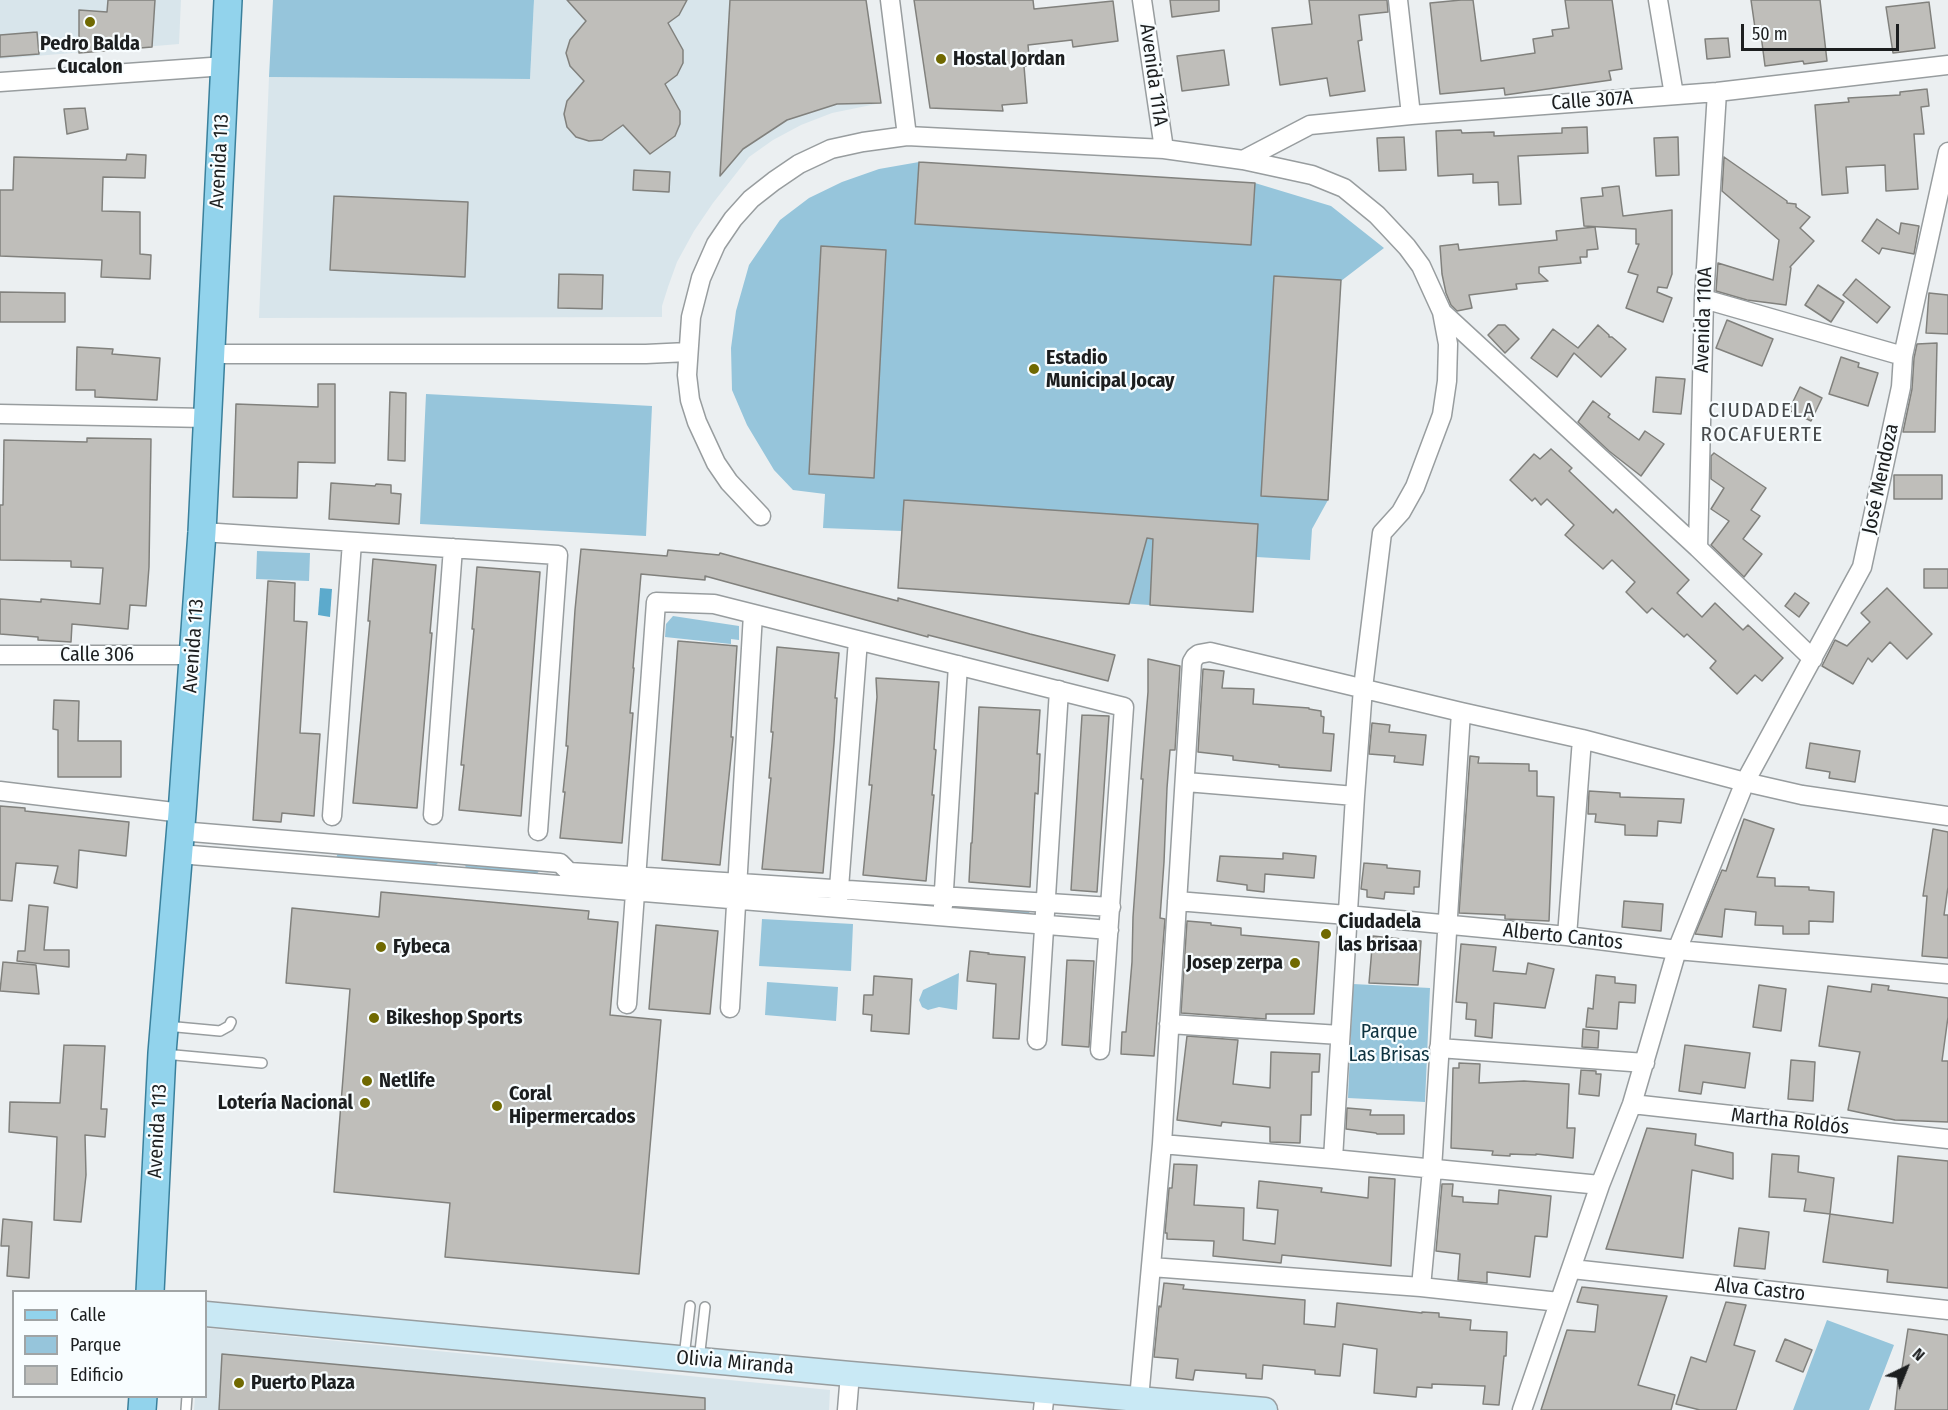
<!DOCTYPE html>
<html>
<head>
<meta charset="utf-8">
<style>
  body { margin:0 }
  #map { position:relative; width:1948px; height:1410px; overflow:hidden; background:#ebeff1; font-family:"Fira Sans Condensed",sans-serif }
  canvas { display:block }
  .legend { position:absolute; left:12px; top:1290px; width:195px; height:108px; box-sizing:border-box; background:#f8fdff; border:2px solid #a0a4a5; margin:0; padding:8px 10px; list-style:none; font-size:18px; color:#1c1e1f }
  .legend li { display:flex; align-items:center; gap:12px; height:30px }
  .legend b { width:30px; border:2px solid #a0a4a5 }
  .north { position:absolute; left:1876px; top:1338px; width:60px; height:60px; -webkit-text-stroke:4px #f8fdff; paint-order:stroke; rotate:43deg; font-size:16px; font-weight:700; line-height:24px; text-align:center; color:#1c1e1f }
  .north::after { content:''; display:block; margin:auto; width:21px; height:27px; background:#1c1e1f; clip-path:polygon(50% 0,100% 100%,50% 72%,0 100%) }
  .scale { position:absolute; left:1741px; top:24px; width:158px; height:27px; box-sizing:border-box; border:3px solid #1c1e1f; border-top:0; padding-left:8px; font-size:18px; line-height:21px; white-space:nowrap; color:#1c1e1f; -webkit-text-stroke:4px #f8fdff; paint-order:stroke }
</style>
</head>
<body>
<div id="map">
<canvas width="1948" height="1410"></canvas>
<ul class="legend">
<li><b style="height:8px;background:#92d3ec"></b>Calle</li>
<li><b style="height:16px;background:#96c5db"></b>Parque</li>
<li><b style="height:16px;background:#bfbeba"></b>Edificio</li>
</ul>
<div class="north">N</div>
<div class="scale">50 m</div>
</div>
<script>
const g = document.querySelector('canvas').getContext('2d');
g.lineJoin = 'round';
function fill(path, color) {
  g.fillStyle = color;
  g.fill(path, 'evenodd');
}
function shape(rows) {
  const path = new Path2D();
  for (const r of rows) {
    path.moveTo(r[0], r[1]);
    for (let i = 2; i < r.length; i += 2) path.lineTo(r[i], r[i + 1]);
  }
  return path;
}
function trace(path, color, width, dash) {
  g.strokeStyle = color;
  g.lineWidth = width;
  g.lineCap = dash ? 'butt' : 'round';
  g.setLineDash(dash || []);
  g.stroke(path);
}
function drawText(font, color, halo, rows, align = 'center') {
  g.font = font + ' "Fira Sans Condensed",sans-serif';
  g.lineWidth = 4.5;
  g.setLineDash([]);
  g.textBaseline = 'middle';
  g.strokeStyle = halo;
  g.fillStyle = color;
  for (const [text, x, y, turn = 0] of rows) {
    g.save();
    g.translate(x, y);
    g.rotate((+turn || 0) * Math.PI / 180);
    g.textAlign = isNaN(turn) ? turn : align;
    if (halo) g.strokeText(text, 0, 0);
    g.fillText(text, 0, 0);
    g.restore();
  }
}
fill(shape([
  [0,0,181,0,179,44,0,59],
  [534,0,866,0,881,103,832,113,801,125,773,140,749,157,713,203,694,231,677,262,668,287,662,306,662,317,259,318,269,77,530,79],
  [206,1328,830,1390,829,1410,194,1410,195,1397,206,1396]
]), '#d8e5eb');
fill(shape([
  [273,0,534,0,530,79,269,77],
  [919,162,1255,183,1331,206,1384,248,1341,281,1328,500,1312,529,1310,560,1256,557,1253,612,898,588,902,531,823,528,825,494,793,490,774,470,747,425,732,390,731,348,736,311,749,265,780,220,809,198,842,182,879,169],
  [426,394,652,406,646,536,420,524],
  [257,551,310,553,309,581,256,579],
  [673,616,739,626,739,640,731,639,731,644,665,637,666,624],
  [338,853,438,859,439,862,435,866,336,858],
  [465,864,538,869,539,871,536,875,466,869],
  [956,904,1030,909,1030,911,1028,915,957,909],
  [762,919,853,924,851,971,759,966],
  [959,973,957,1010,939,1007,928,1010,922,1007,919,1000,923,990],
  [767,982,838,987,836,1021,765,1015],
  [1353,984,1430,988,1425,1102,1348,1098],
  [1827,1320,1894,1345,1869,1410,1793,1410]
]), '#96c5db');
fill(shape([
  [320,588,332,589,330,617,318,615]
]), '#5caacc');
const building = shape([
  [108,0,155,0,152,47,79,53,79,10,107,12,108,0],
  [567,0,687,0,679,15,668,23,683,50,683,63,677,75,665,84,680,111,680,124,675,136,650,154,623,125,602,140,589,141,576,137,567,127,564,114,567,101,584,81,570,66,566,53,570,40,586,21,567,0],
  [730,0,866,0,881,103,837,104,787,120,743,149,720,176,730,0],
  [914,0,1033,0,1034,9,1113,1,1118,41,1073,47,1072,40,1028,45,1030,66,1024,66,1027,103,1002,105,1003,111,930,108,914,0],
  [1170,0,1219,0,1219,11,1172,17,1170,0],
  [1309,0,1387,0,1388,12,1359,15,1362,40,1358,41,1365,91,1330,96,1327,78,1280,85,1272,28,1312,24,1309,0],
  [1461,0,1473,0,1481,61,1535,53,1533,39,1553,36,1552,30,1569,28,1565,0,1612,0,1622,69,1609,71,1611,80,1505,95,1504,88,1440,94,1430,3,1461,0],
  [1751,0,1820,0,1827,61,1804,64,1803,61,1765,66,1761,35,1756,35,1751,0],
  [1929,2,1935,48,1893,53,1886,7,1929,2],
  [37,32,39,54,0,57,0,35,37,32],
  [1728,38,1730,57,1707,59,1705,39,1728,38],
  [1224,50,1229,85,1182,91,1177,56,1224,50],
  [1927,89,1929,106,1921,107,1924,134,1914,134,1918,189,1886,191,1885,165,1846,167,1848,193,1822,195,1815,105,1849,102,1848,98,1900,95,1900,92,1927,89],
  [85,108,88,129,67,134,64,109,85,108],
  [1587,127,1588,153,1518,156,1521,204,1499,205,1498,182,1473,183,1473,174,1438,176,1436,131,1461,130,1462,133,1494,132,1494,136,1562,133,1562,128,1587,127],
  [1404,137,1406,170,1379,171,1377,138,1404,137],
  [1678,137,1679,175,1656,176,1654,138,1678,137],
  [127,154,146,155,145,178,103,177,102,211,140,212,140,254,151,255,150,279,101,277,102,260,0,256,0,190,13,190,14,157,126,160,127,154],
  [1724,157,1787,201,1787,203,1796,204,1796,207,1810,217,1800,228,1814,241,1790,267,1791,268,1786,305,1747,300,1716,291,1718,263,1773,280,1779,240,1722,191,1724,157],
  [919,162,1255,183,1251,245,915,224,919,162],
  [634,170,670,172,669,192,633,190,634,170],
  [1619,186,1623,216,1672,210,1672,274,1667,288,1658,287,1657,292,1672,298,1663,322,1626,308,1638,275,1628,272,1639,244,1636,244,1636,229,1584,226,1581,198,1603,196,1602,188,1619,186],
  [334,196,468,202,465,277,330,270,334,196],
  [1877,219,1899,234,1901,223,1919,226,1914,254,1882,248,1879,254,1862,241,1877,219],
  [1595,227,1598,249,1587,250,1587,257,1580,257,1581,263,1539,267,1539,273,1548,281,1516,284,1517,289,1469,295,1472,308,1457,311,1451,305,1446,293,1442,274,1440,246,1458,244,1459,250,1557,240,1556,231,1595,227],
  [821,246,886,250,874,478,809,474,821,246],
  [559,274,603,275,602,309,558,308,559,274],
  [1274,276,1341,280,1328,500,1261,496,1274,276],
  [1856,279,1890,307,1877,323,1843,295,1856,279],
  [1818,285,1844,302,1831,322,1805,305,1818,285],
  [0,292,65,293,65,322,0,322,0,292],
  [1929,293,1948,295,1948,334,1926,333,1929,293],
  [1727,320,1773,339,1762,366,1716,348,1727,320],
  [1498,325,1505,325,1519,339,1505,353,1488,335,1498,325],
  [1598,325,1609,335,1609,337,1612,337,1626,349,1601,377,1574,353,1557,377,1531,358,1553,329,1578,348,1598,325],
  [1937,343,1935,432,1903,432,1912,389,1914,358,1917,344,1937,343],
  [77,347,113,349,112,354,160,358,157,400,95,397,95,390,76,390,77,347],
  [1841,357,1859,363,1858,367,1878,373,1868,406,1829,394,1841,357],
  [1656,377,1685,379,1681,414,1653,412,1656,377],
  [318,384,335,384,335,463,298,462,297,498,233,497,236,404,318,407,318,384],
  [1800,387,1822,398,1811,421,1789,410,1800,387],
  [390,392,406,393,405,461,388,460,390,392],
  [1593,401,1610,414,1608,417,1639,440,1645,431,1664,444,1641,476,1609,451,1578,422,1593,401],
  [87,438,151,439,149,567,146,606,130,605,128,629,72,624,71,642,38,640,38,637,0,634,0,599,41,602,41,599,100,604,103,568,71,567,71,561,0,560,0,505,3,505,4,440,87,442,87,438],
  [1551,449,1572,468,1569,471,1613,513,1616,509,1689,580,1677,593,1702,617,1715,603,1743,630,1748,625,1783,658,1762,681,1755,675,1737,694,1710,668,1716,661,1687,634,1684,637,1652,608,1647,613,1626,592,1635,582,1612,560,1603,569,1565,535,1574,525,1547,499,1541,505,1535,498,1532,501,1510,480,1534,454,1540,459,1551,449],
  [1714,453,1766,488,1751,510,1760,516,1743,539,1762,554,1744,577,1711,545,1729,521,1711,509,1724,488,1711,479,1711,456,1714,453],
  [1894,475,1942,475,1942,499,1894,499,1894,475],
  [331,483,375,486,376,484,391,485,391,493,401,494,399,524,329,519,331,483],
  [904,500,1258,524,1253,612,1150,605,1153,539,1147,538,1129,604,898,588,904,500],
  [581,549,667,556,668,550,719,555,720,553,852,589,898,601,898,598,1030,634,1115,655,1108,681,928,635,928,637,705,576,705,580,641,574,633,668,634,668,630,713,633,713,622,843,560,838,565,792,563,792,568,746,566,746,575,610,581,549],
  [373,559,436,565,430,633,432,633,417,808,353,803,370,621,368,621,373,559],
  [477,567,540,572,521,816,459,810,464,765,461,765,474,629,472,629,477,567],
  [1924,569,1948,569,1948,588,1924,588,1924,569],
  [268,581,295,583,294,621,307,622,300,733,320,734,314,816,282,813,281,822,253,820,268,581],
  [1887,588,1932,634,1907,659,1890,642,1872,662,1868,658,1853,684,1822,666,1835,640,1847,646,1870,622,1861,613,1887,588],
  [1795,593,1809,603,1799,617,1785,606,1795,593],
  [678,641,737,646,731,737,733,737,720,865,662,860,678,641],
  [777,647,839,653,835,698,837,698,834,743,823,873,762,869,771,778,769,778,773,732,771,732,777,647],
  [1148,659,1180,666,1175,750,1170,750,1167,788,1164,862,1160,918,1165,919,1154,1056,1121,1054,1122,1032,1126,1032,1132,962,1133,917,1143,779,1141,779,1148,692,1148,659],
  [1203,669,1224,671,1222,688,1254,689,1253,704,1309,708,1309,709,1321,711,1321,716,1324,717,1323,733,1334,734,1331,771,1279,767,1279,765,1233,760,1233,756,1198,752,1203,669],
  [876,678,939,682,934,749,936,750,932,795,934,795,926,881,863,875,872,785,869,785,877,697,876,678],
  [54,700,79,701,78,741,121,741,121,777,58,777,58,730,53,729,54,700],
  [979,707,1040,710,1037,754,1040,754,1038,794,1035,793,1030,887,969,882,971,843,972,843,979,707],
  [1082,715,1109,716,1097,892,1071,890,1082,715],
  [1372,723,1390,725,1389,732,1426,735,1423,765,1394,762,1395,756,1369,754,1372,723],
  [1810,743,1860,751,1855,782,1829,778,1830,772,1806,768,1810,743],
  [1470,756,1479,757,1478,763,1529,764,1529,771,1537,771,1537,796,1554,797,1549,921,1505,919,1505,915,1459,913,1470,756],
  [1589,791,1620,793,1620,797,1684,799,1681,823,1658,821,1657,836,1625,835,1625,825,1595,822,1596,814,1588,814,1589,791],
  [0,806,25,808,25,811,129,822,126,856,79,850,77,888,54,883,58,866,16,863,12,901,0,900,0,806],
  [1744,819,1774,829,1757,877,1775,878,1775,886,1809,887,1809,890,1834,892,1833,922,1809,921,1809,934,1783,934,1783,926,1755,925,1756,912,1725,909,1722,937,1695,934,1722,870,1726,871,1744,819],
  [1933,829,1948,832,1948,887,1944,915,1948,915,1948,958,1922,956,1927,896,1923,896,1933,829],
  [1283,853,1316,856,1314,878,1265,874,1264,892,1247,890,1247,885,1217,881,1220,856,1283,859,1283,853],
  [1364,863,1387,865,1387,868,1420,871,1419,887,1414,887,1414,894,1385,892,1384,899,1367,897,1367,890,1361,889,1364,863],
  [381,892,589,911,588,919,618,922,610,1015,661,1020,639,1274,445,1257,450,1203,334,1192,350,989,286,983,292,908,379,917,381,892],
  [1624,901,1663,904,1661,931,1622,927,1624,901],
  [29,905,48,907,44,950,69,950,69,967,17,961,18,951,25,951,29,905],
  [1187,921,1211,923,1211,925,1241,928,1241,935,1319,942,1314,1014,1266,1014,1266,1019,1181,1013,1187,921],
  [656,925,718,931,710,1014,649,1009,656,925],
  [1373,936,1421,941,1418,985,1369,983,1373,936],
  [1461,944,1496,947,1493,971,1526,974,1528,963,1554,969,1545,1008,1494,1003,1492,1038,1475,1036,1476,1020,1466,1019,1467,1003,1456,1002,1461,944],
  [970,951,989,953,988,954,1025,957,1019,1039,993,1038,996,984,967,981,970,951],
  [1067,960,1094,961,1089,1047,1062,1045,1067,960],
  [3,962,36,965,39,994,0,991,3,962],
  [1596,975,1615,977,1615,983,1636,985,1635,1003,1619,1002,1617,1029,1586,1027,1588,1008,1593,1009,1596,975],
  [874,976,912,979,909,1034,871,1031,872,1015,863,1014,864,995,873,995,874,976],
  [1872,984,1889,986,1888,990,1948,998,1948,1017,1942,1061,1948,1061,1948,1122,1895,1120,1848,1110,1860,1052,1819,1046,1828,986,1871,992,1872,984],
  [1759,985,1786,989,1781,1031,1753,1027,1759,985],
  [1583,1029,1599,1031,1598,1048,1582,1047,1583,1029],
  [1187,1036,1238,1040,1233,1084,1270,1088,1271,1052,1320,1054,1319,1072,1312,1072,1311,1115,1301,1115,1300,1143,1270,1142,1270,1127,1222,1122,1221,1126,1177,1120,1187,1036],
  [64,1045,105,1046,101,1109,107,1109,105,1137,85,1135,86,1175,81,1222,54,1220,57,1137,9,1132,10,1102,60,1103,64,1045],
  [1685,1045,1750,1053,1745,1088,1703,1082,1701,1094,1679,1091,1685,1045],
  [1791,1060,1815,1062,1813,1101,1788,1099,1791,1060],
  [1459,1063,1480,1064,1479,1083,1524,1081,1569,1084,1567,1128,1575,1128,1573,1158,1536,1154,1536,1155,1510,1154,1510,1156,1492,1155,1493,1151,1451,1148,1453,1068,1459,1068,1459,1063],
  [1581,1070,1596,1071,1596,1074,1601,1074,1599,1096,1579,1094,1581,1070],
  [1347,1108,1371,1110,1370,1115,1404,1115,1404,1134,1377,1134,1376,1133,1346,1129,1347,1108],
  [1647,1128,1696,1134,1695,1145,1733,1153,1733,1179,1692,1170,1683,1258,1606,1249,1647,1128],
  [1772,1154,1799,1156,1798,1172,1834,1178,1830,1214,1804,1211,1806,1199,1769,1197,1772,1154],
  [1898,1156,1948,1161,1948,1288,1887,1282,1888,1270,1823,1262,1830,1214,1893,1223,1898,1156],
  [1174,1164,1197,1165,1194,1205,1244,1208,1243,1240,1275,1244,1278,1210,1257,1208,1259,1181,1322,1188,1321,1192,1368,1198,1369,1177,1395,1179,1391,1266,1282,1255,1281,1263,1213,1256,1214,1241,1167,1239,1167,1233,1165,1233,1169,1188,1172,1188,1174,1164],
  [1442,1184,1453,1184,1452,1196,1463,1197,1463,1202,1498,1204,1499,1190,1551,1196,1547,1237,1535,1236,1530,1277,1487,1272,1487,1283,1458,1280,1460,1254,1436,1251,1442,1184],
  [3,1219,32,1222,29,1278,7,1276,9,1246,1,1246,3,1219],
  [1739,1228,1769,1232,1765,1269,1734,1266,1739,1228],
  [1164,1283,1184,1285,1183,1289,1305,1300,1304,1324,1335,1327,1337,1303,1422,1313,1422,1312,1439,1313,1439,1317,1471,1320,1470,1330,1507,1332,1506,1356,1504,1356,1499,1405,1483,1404,1485,1386,1432,1384,1432,1388,1417,1387,1416,1397,1374,1393,1377,1349,1343,1344,1340,1376,1315,1374,1315,1370,1263,1365,1262,1379,1246,1378,1246,1374,1195,1370,1193,1380,1176,1378,1178,1359,1154,1357,1159,1306,1161,1307,1164,1283],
  [1582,1287,1667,1296,1638,1385,1675,1395,1671,1410,1541,1410,1567,1330,1595,1332,1598,1305,1577,1302,1582,1287],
  [1726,1302,1746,1305,1734,1345,1755,1351,1736,1410,1700,1410,1676,1404,1691,1357,1706,1362,1726,1302],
  [1908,1329,1948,1335,1948,1410,1895,1410,1898,1381,1900,1381,1908,1329],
  [1785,1339,1812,1350,1803,1372,1776,1361,1785,1339],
  [222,1354,705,1398,705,1410,219,1410,222,1354]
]);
fill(building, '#bfbeba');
trace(building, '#81817d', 1.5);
const lane = shape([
  [166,1026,220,1031,229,1026,231,1022],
  [164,1054,262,1063],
  [684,1357,690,1306],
  [699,1360,705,1307],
  [186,1410,187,1396]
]);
const street = shape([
  [890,0,907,136],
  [1142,0,1164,149],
  [1398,0,1411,115],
  [1658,0,1674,95],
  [0,82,225,66],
  [1243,160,1310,125,1411,115,1717,92,1948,65],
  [1704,299,1903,356],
  [1442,312,1698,548,1813,659],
  [211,354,646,354,688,352],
  [0,414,207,418],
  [761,516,729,482,716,463,697,422,690,400,687,375,691,317,701,278,716,244,733,219,751,199,774,181,799,164,831,149,863,142,907,136,1164,149,1243,160,1312,175,1344,188,1377,215,1407,247,1421,266,1442,312,1448,344,1447,381,1442,415,1415,487,1401,512,1382,533,1363,688,1355,796,1333,1159],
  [202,532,558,555,538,831],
  [1698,548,1704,299,1717,92],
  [0,655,194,655],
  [1186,782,1355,796],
  [0,791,182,813],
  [433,815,453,548],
  [332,816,352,542],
  [180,831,560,863,569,872,1111,907],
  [179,854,1109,930],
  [838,901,858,640],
  [1177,901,1347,915,1567,936,1677,950,1948,974],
  [943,906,958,665],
  [1567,936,1582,739],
  [627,1004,656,602,714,604,1124,707,1100,1050],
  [730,1008,753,614],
  [1169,1024,1340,1035],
  [1037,1040,1059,690],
  [1439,1048,1645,1063],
  [1632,1104,1948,1139],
  [1162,1144,1333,1159,1600,1185],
  [1151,1267,1421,1287,1559,1302],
  [1572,1269,1948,1310],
  [1421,1287,1432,1169,1461,712],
  [1139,1399,1162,1144,1192,662,1195,657,1199,654,1210,652,1461,712,1582,739,1745,782,1862,567,1901,387,1903,356,1948,152],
  [847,1410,850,1374],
  [1043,1410,1045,1391],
  [1522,1410,1600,1185,1632,1104,1677,950,1745,782,1802,795,1948,816]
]);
const secondary = shape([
  [206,1314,850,1374,1265,1410]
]);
const primary = shape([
  [150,1292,162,1053,182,813,202,532,228,0],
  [142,1410,143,1396]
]);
trace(lane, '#989d9f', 12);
trace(street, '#989d9f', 21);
trace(secondary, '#989d9f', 27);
trace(primary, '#3a809c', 30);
trace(lane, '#fff', 9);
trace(street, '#fff', 18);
trace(secondary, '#c9e9f5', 24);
trace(primary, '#92d3ec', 27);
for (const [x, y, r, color] of [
  [90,22,6,"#706901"],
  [941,59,6,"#706901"],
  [1034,369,6,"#706901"],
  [1326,934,6,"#706901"],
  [381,947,6,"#706901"],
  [1295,963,6,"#706901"],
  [374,1018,6,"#706901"],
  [367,1081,6,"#706901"],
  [365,1103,6,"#706901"],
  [497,1106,6,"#706901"],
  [239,1383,6,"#706901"]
]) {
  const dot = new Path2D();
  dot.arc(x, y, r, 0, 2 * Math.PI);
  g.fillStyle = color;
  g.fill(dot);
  trace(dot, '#f8fdff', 2);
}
drawText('bold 20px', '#1c1e1f', '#f8fdff', [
  ["Pedro Balda",90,44,"center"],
  ["Cucalon",90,67,"center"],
  ["Hostal Jordan",953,59],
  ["Estadio",1046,358],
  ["Municipal Jocay",1046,381],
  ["Ciudadela",1338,922],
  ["las brisaa",1338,945],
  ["Fybeca",393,947],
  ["Josep zerpa",1283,963,"right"],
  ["Bikeshop Sports",386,1018],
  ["Netlife",379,1081],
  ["Coral",509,1094],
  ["Hipermercados",509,1117],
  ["Lotería Nacional",353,1103,"right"],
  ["Puerto Plaza",251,1383]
], 'left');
drawText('20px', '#1c1e1f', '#f8fdff', [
  ["Avenida 111A",1153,75,82],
  ["Calle 307A",1592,101,-4],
  ["Avenida 113",220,161,-87],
  ["Avenida 110A",1704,320,-88],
  ["José Mendoza",1881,479,-78],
  ["Avenida 113",194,646,-86],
  ["Calle 306",97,655],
  ["Alberto Cantos",1563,937,6],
  ["Martha Roldós",1790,1122,6],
  ["Avenida 113",158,1131,-87],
  ["Alva Castro",1760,1290,6],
  ["Olivia Miranda",735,1363,5]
]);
drawText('20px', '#0c313f', '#f8fdff', [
  ["Parque",1389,1032],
  ["Las Brisas",1389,1055]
]);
g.letterSpacing = '1.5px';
drawText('21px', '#474a4c', '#f8fdff', [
  ["CIUDADELA",1762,411],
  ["ROCAFUERTE",1762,435]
]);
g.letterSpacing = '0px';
</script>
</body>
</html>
